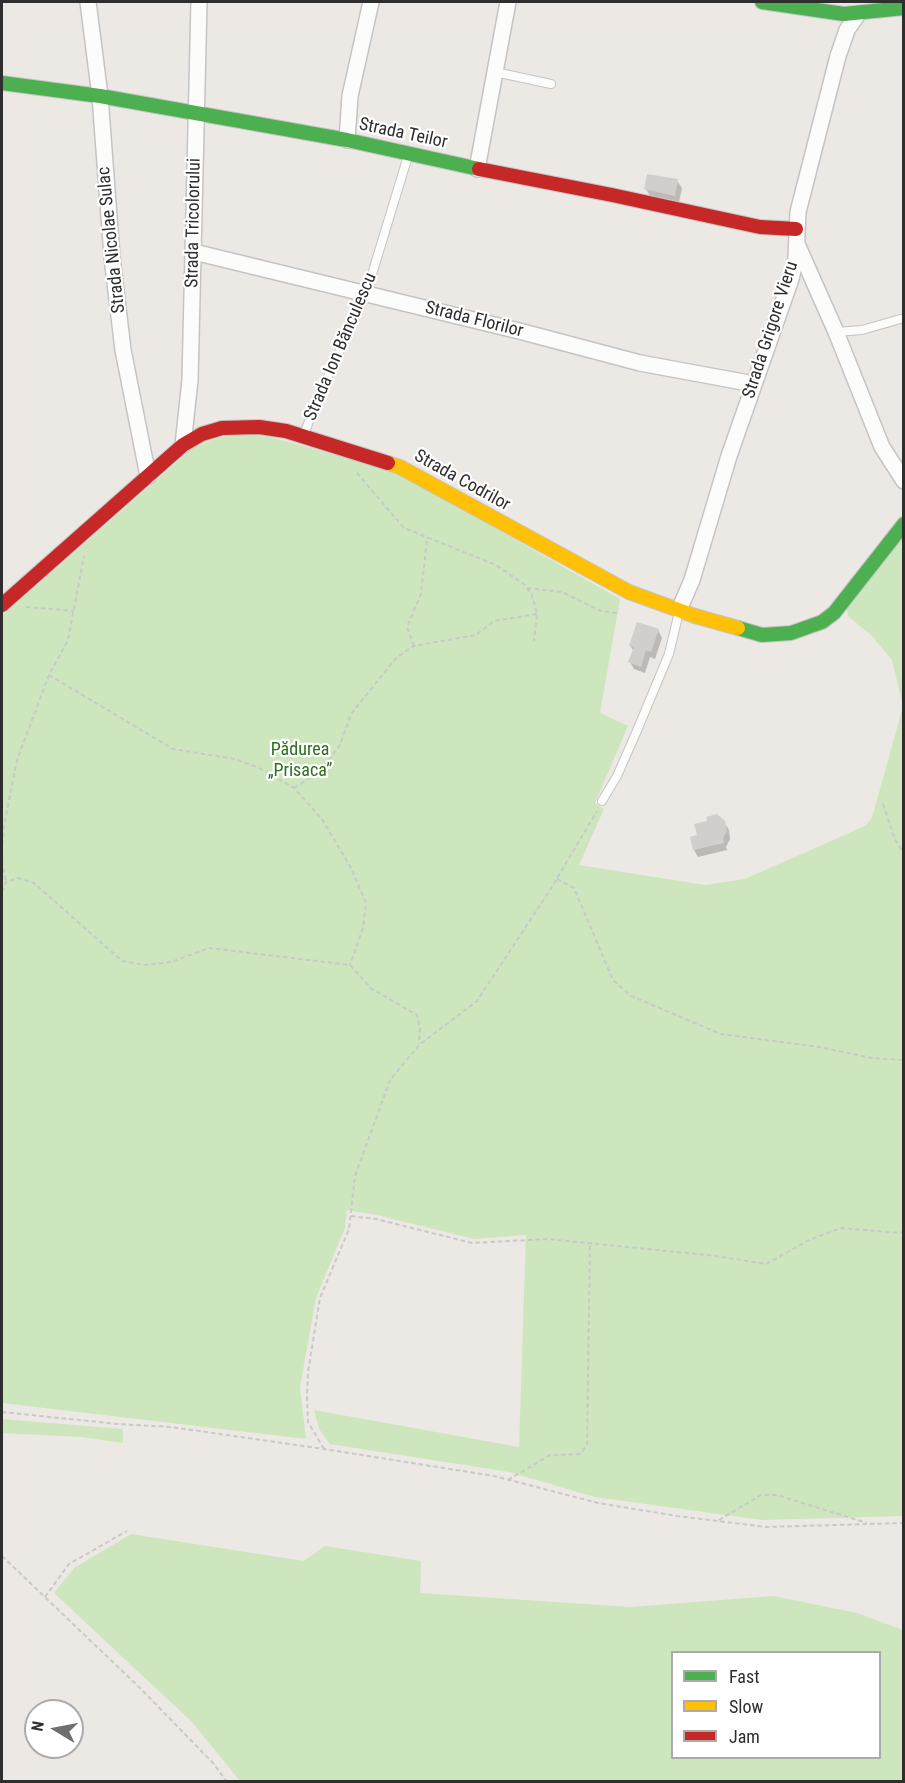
<!DOCTYPE html>
<html>
<head>
<meta charset="utf-8">
<style>
  body { margin:0 }
  #map { position:relative; width:905px; height:1783px; overflow:hidden; background:#ece8e4; font-family:"Roboto Condensed",sans-serif }
  canvas { display:block }
  .frame { position:absolute; inset:0; border:3px solid #2e2e2e; pointer-events:none }
  .legend { position:absolute; left:671px; top:1651px; width:210px; height:108px; box-sizing:border-box; background:#fff; border:2px solid #ababab; margin:0; padding:8px 10px; list-style:none; font-size:18px; color:#2e2e2e }
  .legend li { display:flex; align-items:center; gap:12px; height:30px }
  .legend b { width:30px; border:2px solid #ababab }
  .north { position:absolute; left:24px; top:1699px; width:60px; height:60px; box-sizing:border-box; background:#fff; border:2px solid #ababab; border-radius:50%; rotate:280deg; font-size:16px; font-weight:700; line-height:24px; text-align:center; color:#2e2e2e }
  .north::after { content:''; display:block; margin:auto; width:21px; height:27px; background:#706f6e; clip-path:polygon(50% 0,100% 100%,50% 72%,0 100%) }
</style>
</head>
<body>
<div id="map">
<canvas width="905" height="1783"></canvas>
<div class="frame"></div>
<ul class="legend">
<li><b style="height:8px;background:#4caf50"></b>Fast</li>
<li><b style="height:8px;background:#ffc107"></b>Slow</li>
<li><b style="height:8px;background:#c62828"></b>Jam</li>
</ul>
<div class="north">N</div>
</div>
<script>
const g = document.querySelector('canvas').getContext('2d');
g.lineJoin = 'round';
function fill(path, color) {
  g.fillStyle = color;
  g.fill(path, 'evenodd');
}
function shape(rows) {
  const path = new Path2D();
  for (const r of rows) {
    path.moveTo(r[0], r[1]);
    for (let i = 2; i < r.length; i += 2) path.lineTo(r[i], r[i + 1]);
  }
  return path;
}
function trace(path, color, width, dash) {
  g.strokeStyle = color;
  g.lineWidth = width;
  g.lineCap = dash ? 'butt' : 'round';
  g.setLineDash(dash || []);
  g.stroke(path);
}
function drawText(font, color, halo, rows, align = 'center') {
  g.font = font + ' "Roboto Condensed",sans-serif';
  g.lineWidth = 4.5;
  g.setLineDash([]);
  g.textBaseline = 'middle';
  g.strokeStyle = halo;
  g.fillStyle = color;
  for (const [text, x, y, turn = 0] of rows) {
    g.save();
    g.translate(x, y);
    g.rotate((+turn || 0) * Math.PI / 180);
    g.textAlign = isNaN(turn) ? turn : align;
    if (halo) g.strokeText(text, 0, 0);
    g.fillText(text, 0, 0);
    g.restore();
  }
}
fill(shape([
  [255,433,393,470,620,599,600,713,628,726,595,803,604,809,579,865,705,885,745,879,865,826,872,818,903,706,892,660,872,636,848,616,846,604,903,534,903,1516,762,1520,595,1497,509,1472,330,1444,319,1429,314,1410,519,1447,526,1235,474,1239,377,1215,347,1210,345,1228,316,1298,300,1387,306,1439,2,1403,2,616,193,448,219,437],
  [2,1419,123,1429,123,1443,81,1437,2,1433],
  [131,1534,304,1561,325,1546,421,1561,420,1593,631,1607,773,1596,857,1613,903,1630,903,1781,240,1781,191,1721,54,1593,74,1568],
  [880,1652,880,1758,672,1758,672,1652]
]), '#cee6be');
fill(shape([
  [677,181,682,188,679,202,650,196,646,189],
  [658,630,662,638,655,659,650,657,645,673,634,669,630,662,634,652,630,645],
  [724,822,729,830,730,839,726,847,727,850,698,857,694,850,698,836]
]), '#0003');
fill(shape([
  [647,174,678,179,675,196,644,189],
  [637,622,659,629,651,652,646,650,641,667,628,662,634,647,629,646],
  [717,814,725,821,727,831,723,838,724,843,693,850,690,837,697,835,694,824,707,821,706,817]
]), '#d1cecb');
const lane = shape([
  [495,72,551,84],
  [836,332,862,330,904,318],
  [304,435,314,407,366,294,408,156],
  [602,801,617,776,636,733,669,654,679,612]
]);
const street = shape([
  [88,2,100,96,112,257,123,350,148,476],
  [347,140,350,96,371,2],
  [477,169,508,2],
  [797,244,836,332,882,447,904,481],
  [194,252,523,332,640,363,754,384],
  [183,445,190,380,199,2],
  [679,610,692,580,729,456,791,279,796,258,798,212,838,56,847,30,858,14]
]);
const fast = shape([
  [762,2,844,14,904,8],
  [2,83,100,96,347,140,479,169],
  [738,628,762,635,791,633,822,622,834,613,904,524]
]);
const slow = shape([
  [388,463,400,467,629,592,695,616,738,628]
]);
const jam = shape([
  [479,169,612,195,760,227,796,229],
  [2,605,183,445,202,434,222,428,259,427,286,431,388,463]
]);
trace(lane, '#c5c4c5', 10);
trace(street, '#c5c4c5', 18);
trace(fast, '#c5c4c5', 16);
trace(slow, '#c5c4c5', 16);
trace(jam, '#c5c4c5', 16);
trace(shape([
  [357,473,404,528,496,565,525,585,532,595,537,614,534,641],
  [527,588,562,592,601,611,617,613],
  [26,607,74,611],
  [414,646,407,627,421,594,427,539],
  [49,675,173,749,235,759,259,768,294,788,322,819,351,868,366,903,363,928,350,965],
  [294,788,320,772,340,745,351,714,397,657,414,646,476,635,494,621,537,614],
  [883,804,895,840,904,853],
  [2,852,4,826,17,760,49,675,68,640,84,556],
  [2,861,6,882],
  [557,879,574,888,613,980,631,996,721,1034,819,1047,872,1058,904,1060],
  [2,892,6,882,18,878,34,883,122,961,145,965,171,962,209,948,350,965,372,989,417,1015,420,1029,419,1044],
  [351,1216,376,1219,472,1243,547,1239,716,1256,766,1264,809,1240,841,1228,900,1233,904,1231],
  [2,1412,117,1424,171,1427,324,1449,494,1476,598,1503,677,1516,766,1527,904,1523],
  [324,1449,308,1422,307,1398,308,1372,320,1298,349,1229,355,1176,390,1080,419,1045,477,1001,550,890,597,811],
  [508,1480,550,1455,580,1454,587,1445,590,1243],
  [719,1520,761,1495,777,1495,867,1523],
  [2,1556,140,1688,213,1763,227,1782],
  [45,1597,69,1564,127,1531]
]), '#c9c9c8', 2, [4.5, 3]);
trace(lane, '#fcfcfb', 8);
trace(street, '#fcfcfb', 15);
trace(fast, '#4caf50', 14);
trace(slow, '#ffc107', 14);
trace(jam, '#c62828', 14);
drawText('18px', '#2e2e2e', '#fff', [
  ["Strada Teilor",403,134,12],
  ["Strada Tricolorului",194,223,-89],
  ["Strada Nicolae Sulac",112,240,-96],
  ["Strada Florilor",474,320,14],
  ["Strada Grigore Vieru",771,330,-72],
  ["Strada Ion Bănculescu",341,347,-67],
  ["Strada Codrilor",462,481,29]
]);
drawText('18px', '#2c6e1b', '#fff', [
  ["Pădurea",300,750],
  ["„Prisaca”",300,771]
]);
</script>
</body>
</html>
